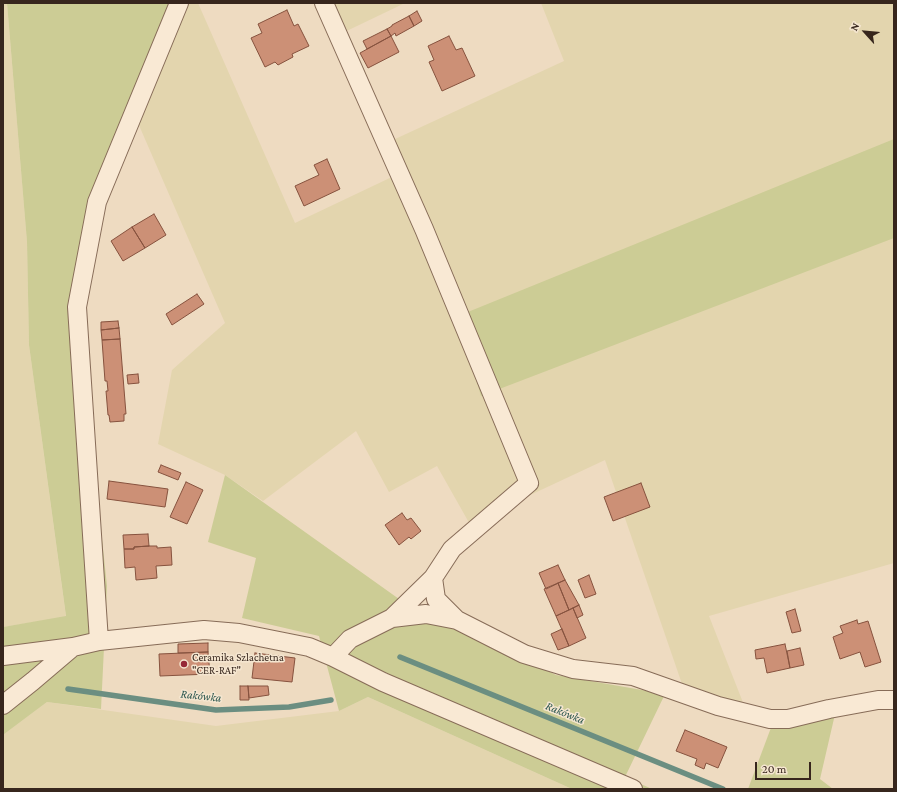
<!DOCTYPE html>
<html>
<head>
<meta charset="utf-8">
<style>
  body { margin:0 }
  #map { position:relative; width:897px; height:792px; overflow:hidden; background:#eedbc1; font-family:"Crimson Pro",serif }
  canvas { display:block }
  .frame { position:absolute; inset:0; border:4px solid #37261d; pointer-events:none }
  .north { position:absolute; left:845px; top:12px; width:40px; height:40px; -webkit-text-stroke:3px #f5e6d0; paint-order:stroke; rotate:297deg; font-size:11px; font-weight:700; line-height:16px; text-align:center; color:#37261d }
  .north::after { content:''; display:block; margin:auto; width:14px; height:18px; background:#37261d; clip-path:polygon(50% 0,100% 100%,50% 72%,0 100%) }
  .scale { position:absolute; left:755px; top:762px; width:56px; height:18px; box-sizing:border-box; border:2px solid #37261d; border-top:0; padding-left:5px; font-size:12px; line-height:14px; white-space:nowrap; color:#37261d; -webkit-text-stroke:3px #f5e6d0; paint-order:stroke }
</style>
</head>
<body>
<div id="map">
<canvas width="897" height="792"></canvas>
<div class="frame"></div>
<div class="north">N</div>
<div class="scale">20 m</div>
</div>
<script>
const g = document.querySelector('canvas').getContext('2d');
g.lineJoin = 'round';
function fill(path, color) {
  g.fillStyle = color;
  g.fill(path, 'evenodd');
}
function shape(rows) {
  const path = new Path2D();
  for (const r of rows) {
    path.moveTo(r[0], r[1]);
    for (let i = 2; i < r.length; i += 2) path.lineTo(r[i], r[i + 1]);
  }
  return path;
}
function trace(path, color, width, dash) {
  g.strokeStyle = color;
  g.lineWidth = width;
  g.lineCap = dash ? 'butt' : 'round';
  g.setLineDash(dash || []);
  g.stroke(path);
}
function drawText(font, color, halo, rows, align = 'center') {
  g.font = font + ' "Crimson Pro",serif';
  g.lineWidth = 3;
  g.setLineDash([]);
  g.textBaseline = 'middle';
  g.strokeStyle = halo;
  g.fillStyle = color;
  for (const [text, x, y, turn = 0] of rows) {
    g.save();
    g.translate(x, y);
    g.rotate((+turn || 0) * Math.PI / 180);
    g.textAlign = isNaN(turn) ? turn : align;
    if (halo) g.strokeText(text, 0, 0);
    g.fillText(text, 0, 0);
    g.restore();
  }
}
fill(shape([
  [3,3,7,3,27,242,29,345,66,617,3,627],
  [181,3,198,3,295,223,394,176,380,146,564,61,541,3,894,3,894,563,709,616,744,705,682,684,605,460,526,497,476,535,437,466,389,492,356,431,263,501,225,475,158,444,172,370,225,323,138,123],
  [317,3,405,3,332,38],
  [368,697,572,789,3,789,3,735,47,702,216,726,339,711]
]), '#e3d5ae');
fill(shape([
  [7,3,181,3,83,255,92,445,107,586,101,709,47,702,3,735,3,627,66,616,29,345,27,242],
  [894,139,894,238,481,396,458,316],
  [225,475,399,599,556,675,665,694,625,777,652,789,572,789,368,697,339,711,319,636,242,618,256,558,208,542],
  [836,710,820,779,833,789,748,789,772,725]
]), '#cccc95');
trace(shape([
  [400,657,723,789],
  [68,689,216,710,289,707,331,700]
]), '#6b8e81', 5.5);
const building = shape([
  [287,10,294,26,298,24,309,46,292,54,293,57,278,65,275,62,265,67,251,38,262,33,258,24,287,10],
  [417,11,422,21,414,26,409,16,417,11],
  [409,16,414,26,396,36,395,33,391,36,387,29,392,26,392,25,409,16],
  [387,29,391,36,367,49,363,41,387,29],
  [391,36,399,52,368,68,360,53,391,36],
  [449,36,456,50,462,48,475,76,442,91,429,62,434,60,428,46,449,36],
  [327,159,340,189,304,206,295,186,319,175,314,165,327,159],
  [154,214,166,235,145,248,132,227,154,214],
  [132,227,145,248,123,261,111,241,132,227],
  [197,294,204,304,172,325,166,314,197,294],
  [118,321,119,328,101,330,101,322,118,321],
  [119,328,120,339,102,340,101,330,119,328],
  [120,339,126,414,124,414,124,421,110,422,109,415,108,415,106,391,108,391,107,381,105,381,102,340,120,339],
  [138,374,139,383,128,384,127,375,138,374],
  [161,465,181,473,178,480,158,472,161,465],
  [109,481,168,489,165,507,107,499,109,481],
  [186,482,203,490,187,524,170,517,186,482],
  [641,483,650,507,613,521,604,497,641,483],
  [402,513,407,520,411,518,421,531,411,539,409,537,399,545,385,525,402,513],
  [148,534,149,546,134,547,134,549,124,549,123,535,148,534],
  [149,546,157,546,157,548,171,547,172,565,156,566,157,578,136,580,135,567,125,568,124,549,134,549,134,547,149,546],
  [558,565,565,580,546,589,539,573,558,565],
  [589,575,596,594,585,598,578,580,589,575],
  [565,580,579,605,569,610,558,583,565,580],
  [558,583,569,610,556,616,544,589,558,583],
  [579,605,583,615,577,618,573,608,579,605],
  [573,608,586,638,569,646,556,616,573,608],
  [795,609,801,631,792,633,786,612,795,609],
  [857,620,858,624,868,621,881,662,865,667,860,652,840,659,833,637,843,633,840,626,857,620],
  [562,629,569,646,558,650,551,634,562,629],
  [208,643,208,652,178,653,178,644,208,643],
  [785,644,790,668,767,673,764,658,756,659,755,650,785,644],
  [800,648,804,665,790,668,787,651,800,648],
  [208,652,210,674,160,676,159,654,208,652],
  [255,653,295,658,292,682,252,678,255,653],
  [240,686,248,686,249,700,240,700,240,686],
  [248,686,268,686,269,695,249,698,248,686],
  [685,730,727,747,718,768,706,763,704,769,695,765,697,759,676,751,685,730]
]);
fill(building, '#cc9076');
trace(building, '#86523e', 1);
const minor = shape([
  [324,3,424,229,529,483,452,549,433,578,392,618],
  [433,578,436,599,457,620],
  [99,641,77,307,97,202,179,3],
  [3,656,73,647],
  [333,657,350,639,392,618,426,614,457,620,524,654,573,669,633,676,718,706,770,719,788,719,829,709,878,700,894,700],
  [3,705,33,681,73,647,99,641,204,630,239,633,309,647,333,657,383,682,633,789]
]);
trace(minor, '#876c58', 20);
trace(minor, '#f9e9d4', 18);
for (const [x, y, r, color] of [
  [184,664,4,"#962836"]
]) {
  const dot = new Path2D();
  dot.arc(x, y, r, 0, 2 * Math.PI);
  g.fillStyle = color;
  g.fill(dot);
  trace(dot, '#f5e6d0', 1.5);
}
drawText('11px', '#37261d', '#f5e6d0', [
  ["Ceramika Szlachetna",192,658],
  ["\"CER-RAF\"",192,671]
], 'left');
drawText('italic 12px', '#2c574f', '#f5e6d0', [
  ["Rakówka",201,696,6],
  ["Rakówka",565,713,22]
]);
</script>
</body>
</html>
